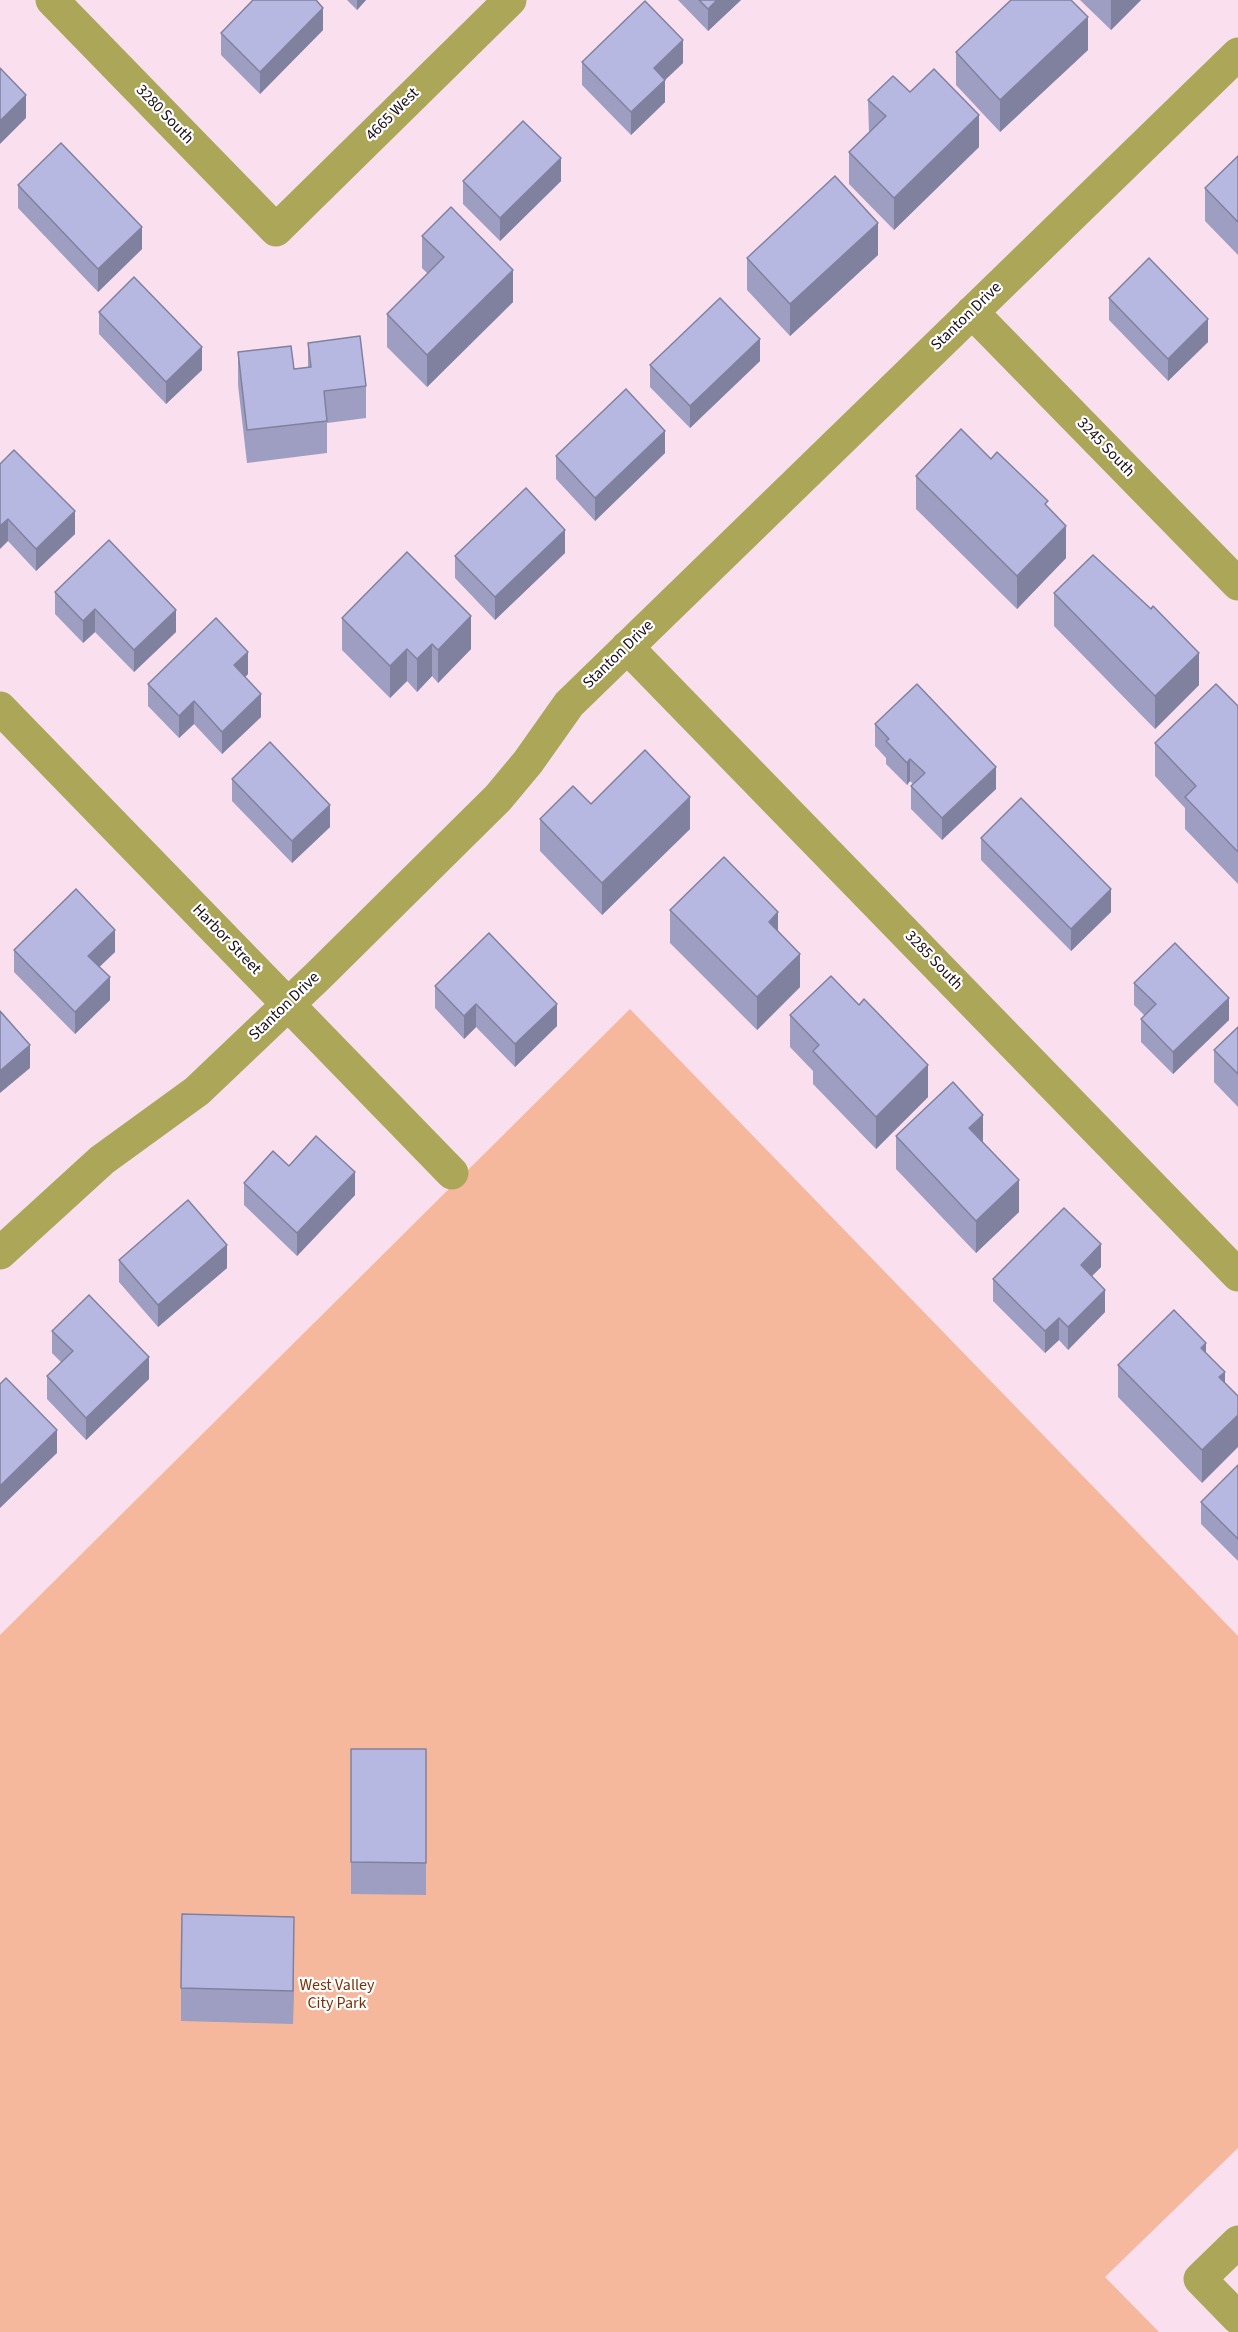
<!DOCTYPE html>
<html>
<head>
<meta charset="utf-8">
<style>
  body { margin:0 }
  canvas { display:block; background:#fadfee }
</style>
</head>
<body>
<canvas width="1238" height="2332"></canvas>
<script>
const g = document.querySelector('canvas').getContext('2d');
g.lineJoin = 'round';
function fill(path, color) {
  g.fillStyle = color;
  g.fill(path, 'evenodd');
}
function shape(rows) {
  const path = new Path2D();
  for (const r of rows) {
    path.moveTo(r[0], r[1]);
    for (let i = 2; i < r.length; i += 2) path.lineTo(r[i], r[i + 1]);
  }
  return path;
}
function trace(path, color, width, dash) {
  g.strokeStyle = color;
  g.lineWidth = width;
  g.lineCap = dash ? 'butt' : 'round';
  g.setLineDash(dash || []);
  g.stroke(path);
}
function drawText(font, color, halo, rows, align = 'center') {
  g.font = font + ' "Source Sans 3",sans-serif';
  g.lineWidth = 4.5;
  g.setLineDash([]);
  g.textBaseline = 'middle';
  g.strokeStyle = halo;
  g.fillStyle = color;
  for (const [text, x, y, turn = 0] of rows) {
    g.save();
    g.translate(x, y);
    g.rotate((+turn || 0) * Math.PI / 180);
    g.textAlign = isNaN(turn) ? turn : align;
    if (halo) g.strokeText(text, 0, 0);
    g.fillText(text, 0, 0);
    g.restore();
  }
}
fill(shape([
  [630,1009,1238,1636,1238,2148,1105,2277,1159,2332,0,2332,0,1635]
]), '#f6b89d');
trace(shape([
  [52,0,276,230,510,0],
  [972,312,1238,584],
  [627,647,1238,1275],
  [0,708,452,1173],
  [0,1253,102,1160,197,1091,318,976,498,798,528,762,569,704,1238,54],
  [1238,2242,1200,2279,1238,2318]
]), '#aca659', 33);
fill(shape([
  [347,0,366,0,357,10],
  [678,0,741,0,708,31],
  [1080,0,1141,0,1111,30],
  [323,30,260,94,221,55,221,33],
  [1088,50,1000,132,956,85,956,52],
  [582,62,683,63,665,80,665,102,631,135,582,85],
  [910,92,979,147,894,230,849,184,849,152,869,133,868,100],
  [1238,156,1238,255,1205,221,1205,188],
  [463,181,561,181,500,241,463,204],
  [18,185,142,249,98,292,18,208],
  [422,236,513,302,427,387,387,347,387,314,428,274,422,268],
  [878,255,790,336,747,290,747,258],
  [1109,298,1208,342,1168,381,1109,320],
  [99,312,202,370,166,404,99,334],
  [308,343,366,386,366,418,327,423,327,453,247,463,238,385,238,352,294,369,308,368],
  [760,361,690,428,650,387,650,365],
  [665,453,595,521,556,479,556,456],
  [991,459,1048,507,1066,558,1017,609,916,509,916,476],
  [0,464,75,534,36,571,8,541],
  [565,553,495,620,455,578,455,556],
  [55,592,176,632,134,672,95,632,83,643,55,614],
  [1054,593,1199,685,1155,729,1054,626],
  [342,618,471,649,438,683,432,676,417,692,407,681,390,698,342,650],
  [248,674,245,677,261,717,222,754,194,724,179,738,148,706,148,684],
  [1238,706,1238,884,1185,829,1185,808,1155,776,1155,743],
  [875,724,996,789,942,840,911,809,911,786,913,784,910,781,907,785,886,764,886,758,875,746],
  [232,779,330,827,292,863,232,801],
  [591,804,690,829,602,915,540,851,540,819],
  [981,838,1111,912,1071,951,981,860],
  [670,910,778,932,800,987,757,1030,670,943],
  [14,950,115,952,99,967,110,1000,75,1034,14,972],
  [1134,983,1229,1020,1173,1074,1141,1042,1141,1019,1145,1016,1134,1005],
  [435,986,557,1026,515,1067,476,1027,464,1039,435,1008],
  [790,1015,928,1097,876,1149,813,1084,813,1071,790,1047],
  [1238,1027,1238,1107,1214,1082,1214,1050],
  [896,1136,1019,1212,976,1253,896,1169],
  [289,1166,355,1195,297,1256,244,1205,244,1183],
  [119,1260,227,1268,158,1327,119,1282],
  [1101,1267,1092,1276,1105,1312,1068,1350,1059,1340,1045,1353,993,1301,993,1279],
  [52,1331,149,1379,86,1440,47,1399,47,1376,61,1362,52,1353],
  [1206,1352,1202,1483,1118,1397,1118,1365],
  [1238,1465,1238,1561,1201,1524,1201,1502],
  [351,1749,426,1749,426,1895,351,1894],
  [294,1950,293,2024,181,2021,181,1988]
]), '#9d9ec2');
fill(shape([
  [357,0,366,0,357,10],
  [717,0,741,0,708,31,708,9],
  [1111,0,1141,0,1111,30],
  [323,8,323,30,260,94,260,72],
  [1088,17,1088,50,1000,132,1000,100],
  [683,40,683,63,665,80,665,102,631,135,631,112,654,68],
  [26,95,26,118,0,144,0,121],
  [979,115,979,147,894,230,894,198],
  [561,158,561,181,500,241,500,218],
  [878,223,878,255,790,336,790,304],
  [142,227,142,249,98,292,98,269],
  [513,270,513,302,427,387,427,355],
  [1208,319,1208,342,1168,381,1168,359],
  [760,339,760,361,690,428,690,406],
  [202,347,202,370,166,404,166,382],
  [665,431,665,453,595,521,595,498],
  [75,511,75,534,36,571,36,549],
  [8,519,8,541,0,549,0,526],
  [1066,526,1066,558,1017,609,1017,576],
  [565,530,565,553,495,620,495,597],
  [95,609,95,632,83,643,83,621],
  [176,610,176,632,134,672,134,650],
  [471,616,471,649,438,683,438,650],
  [432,644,432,676,417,692,417,659],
  [407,649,407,681,390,698,390,666],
  [248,652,248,674,234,688,234,665],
  [1199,653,1199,685,1155,729,1155,696],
  [261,694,261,717,222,754,222,732],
  [194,701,194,724,179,738,179,716],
  [910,759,910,781,907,785,907,763],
  [996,767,996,789,942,840,942,818],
  [690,797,690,829,602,915,602,883],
  [330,805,330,827,292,863,292,841],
  [1111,889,1111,912,1071,951,1071,929],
  [778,912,778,945,769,922],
  [115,930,115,952,88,978,88,956],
  [800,954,800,987,757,1030,757,997],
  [110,977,110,1000,75,1034,75,1012],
  [1229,998,1229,1020,1173,1074,1173,1052],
  [476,1004,476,1027,464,1039,464,1016],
  [557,1004,557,1026,515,1067,515,1044],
  [30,1045,30,1068,0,1093,0,1071],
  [928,1065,928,1097,876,1149,876,1117],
  [983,1115,983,1147,969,1128],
  [355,1172,355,1195,297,1256,297,1233],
  [1019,1180,1019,1212,976,1253,976,1221],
  [1101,1244,1101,1267,1081,1287,1081,1265],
  [227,1245,227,1268,158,1327,158,1305],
  [1105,1290,1105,1312,1068,1350,1068,1327],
  [1059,1318,1059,1340,1045,1353,1045,1331],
  [1206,1343,1206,1376,1201,1348],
  [149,1357,149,1379,86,1440,86,1418],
  [1225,1372,1225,1404,1219,1377],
  [1238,1415,1238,1447,1202,1483,1202,1450],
  [57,1430,57,1453,0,1508,0,1486],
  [294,1917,294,1950,293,2024,293,1991]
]), '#80819e');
const building = shape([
  [253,0,316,0,323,8,260,72,221,33,253,0],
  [699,0,717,0,708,9,699,0],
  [1011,0,1071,0,1088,17,1000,100,956,52,1011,0],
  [645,1,683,40,654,68,665,80,631,112,582,62,645,1],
  [0,68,26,95,0,121,0,68],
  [934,69,979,115,894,198,849,152,886,116,868,100,893,76,910,92,934,69],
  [523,121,561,158,500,218,463,181,523,121],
  [61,143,142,227,98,269,18,185,61,143],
  [1238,156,1238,222,1205,188,1238,156],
  [835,176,878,223,790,304,747,258,835,176],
  [451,207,513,270,427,355,387,314,444,257,422,236,451,207],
  [1149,258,1208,319,1168,359,1109,298,1149,258],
  [134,277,202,347,166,382,99,312,134,277],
  [720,298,760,339,690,406,650,365,720,298],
  [360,336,366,386,324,391,327,421,247,430,238,352,291,346,294,369,311,367,308,343,360,336],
  [626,389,665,431,595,498,556,456,626,389],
  [961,429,991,459,997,452,1048,501,1045,504,1066,526,1017,576,916,476,961,429],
  [14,450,75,511,36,549,8,519,0,526,0,464,14,450],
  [526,488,565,530,495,597,455,556,526,488],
  [109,540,176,610,134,650,95,609,83,621,55,592,109,540],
  [407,552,471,616,438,650,432,644,417,659,407,649,390,666,342,618,407,552],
  [1093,555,1151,609,1153,606,1199,653,1155,696,1054,593,1093,555],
  [216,618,248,652,234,665,261,694,222,732,194,701,179,716,148,684,216,618],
  [917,684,996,767,942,818,911,786,925,773,910,759,907,763,886,741,889,739,875,724,917,684],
  [1216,684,1238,706,1238,852,1185,797,1196,786,1155,743,1216,684],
  [270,742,330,805,292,841,232,779,270,742],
  [645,750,690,797,602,883,540,819,573,786,591,804,645,750],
  [1021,798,1111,889,1071,929,981,838,1021,798],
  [724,857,778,912,769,922,800,954,757,997,670,910,724,857],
  [76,889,115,930,88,956,110,977,75,1012,14,950,76,889],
  [489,933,557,1004,515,1044,476,1004,464,1016,435,986,489,933],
  [1175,943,1229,998,1173,1052,1141,1019,1156,1004,1134,983,1175,943],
  [831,976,859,1005,864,999,928,1065,876,1117,813,1051,819,1045,790,1015,831,976],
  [0,1011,30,1045,0,1071,0,1011],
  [1238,1027,1238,1074,1214,1050,1238,1027],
  [953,1082,983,1115,969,1128,1019,1180,976,1221,896,1136,953,1082],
  [316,1136,355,1172,297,1233,244,1183,273,1151,289,1166,316,1136],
  [188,1200,227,1245,158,1305,119,1260,188,1200],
  [1064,1208,1101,1244,1081,1265,1105,1290,1068,1327,1059,1318,1045,1331,993,1279,1064,1208],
  [89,1295,149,1357,86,1418,47,1376,73,1351,52,1331,89,1295],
  [1174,1310,1206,1343,1201,1348,1225,1372,1219,1377,1238,1396,1238,1415,1202,1450,1118,1365,1174,1310],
  [6,1378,57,1430,0,1486,0,1384,6,1378],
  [1238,1465,1238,1539,1201,1502,1238,1465],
  [351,1749,426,1749,426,1863,351,1862,351,1749],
  [182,1914,294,1917,293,1991,181,1988,182,1914]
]);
fill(building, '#b7b8e2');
trace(building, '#80819e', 1.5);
drawText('16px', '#1b0c15', '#fff', [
  ["3280 South",164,115,46],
  ["4665 West",393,115,-45],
  ["Stanton Drive",967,317,-44],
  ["3245 South",1105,448,46],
  ["Stanton Drive",619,655,-44],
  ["Harbor Street",226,940,46],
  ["3285 South",933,961,46],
  ["Stanton Drive",285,1007,-44]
]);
drawText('16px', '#793006', '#fff', [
  ["West Valley",337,1986],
  ["City Park",337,2004]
]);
</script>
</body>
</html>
